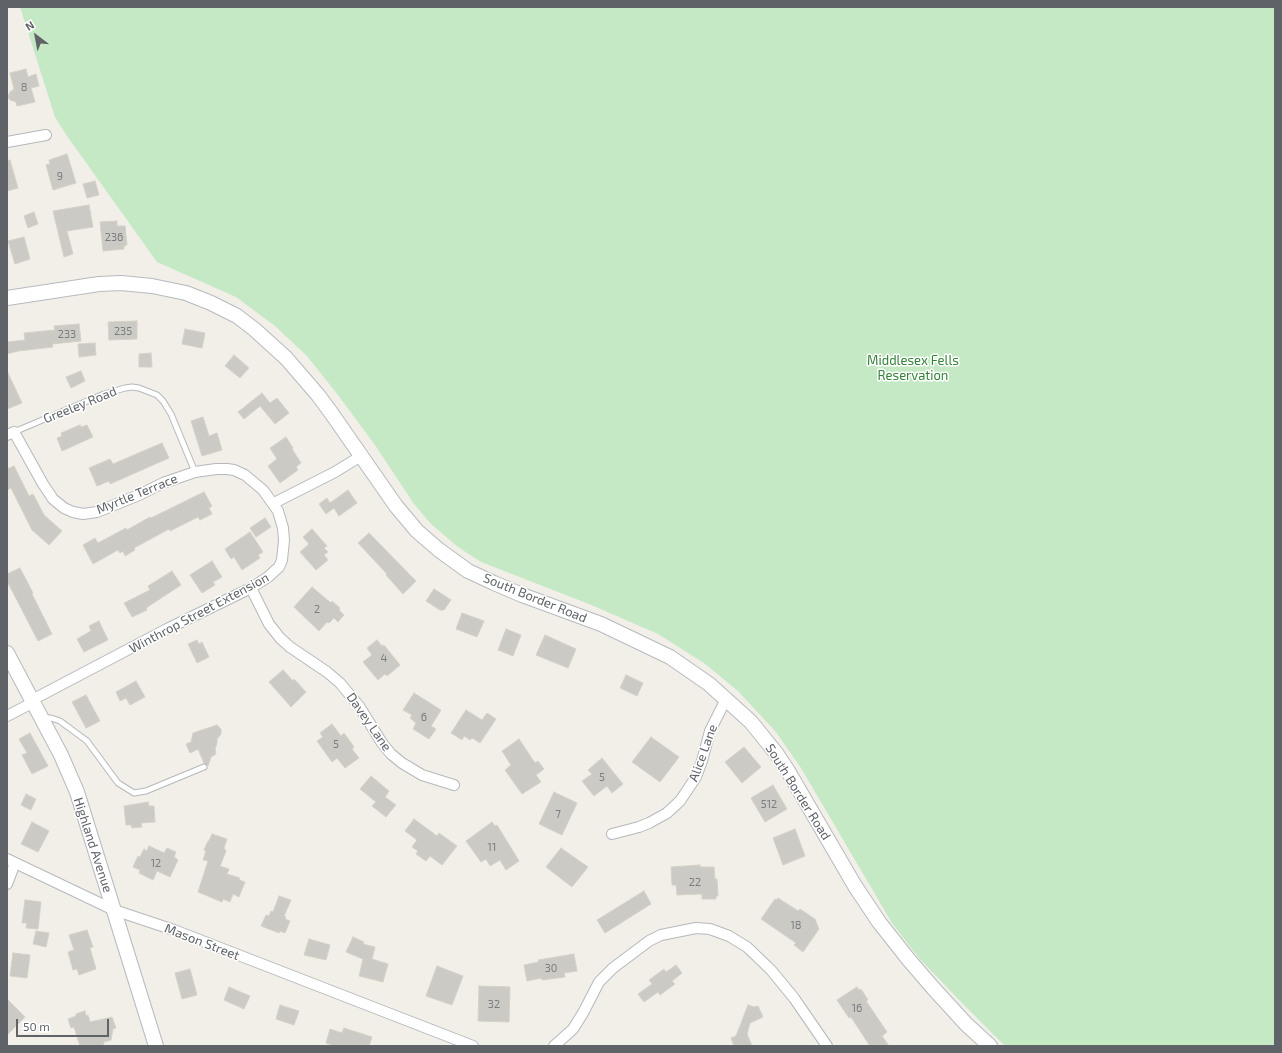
<!DOCTYPE html>
<html>
<head>
<meta charset="utf-8">
<style>
  body { margin:0 }
  #map { position:relative; width:1282px; height:1053px; overflow:hidden; background:#f1efe8; font-family:"Exo 2",sans-serif }
  canvas { display:block }
  .frame { position:absolute; inset:0; border:8px solid #5f6368; pointer-events:none }
  .north { position:absolute; left:16px; top:16px; width:40px; height:40px; -webkit-text-stroke:3px #fff; paint-order:stroke; rotate:328deg; font-size:11px; font-weight:700; line-height:16px; text-align:center; color:#5f6368 }
  .north::after { content:''; display:block; margin:auto; width:14px; height:18px; background:#5f6368; clip-path:polygon(50% 0,100% 100%,50% 72%,0 100%) }
  .scale { position:absolute; left:16px; top:1019px; width:93px; height:18px; box-sizing:border-box; border:2px solid #5f6368; border-top:0; padding-left:5px; font-size:12px; line-height:14px; white-space:nowrap; color:#5f6368; -webkit-text-stroke:3px #fff; paint-order:stroke }
</style>
</head>
<body>
<div id="map">
<canvas width="1282" height="1053"></canvas>
<div class="frame"></div>
<div class="north">N</div>
<div class="scale">50 m</div>
</div>
<script>
const g = document.querySelector('canvas').getContext('2d');
g.lineJoin = 'round';
function fill(path, color) {
  g.fillStyle = color;
  g.fill(path, 'evenodd');
}
function shape(rows) {
  const path = new Path2D();
  for (const r of rows) {
    path.moveTo(r[0], r[1]);
    for (let i = 2; i < r.length; i += 2) path.lineTo(r[i], r[i + 1]);
  }
  return path;
}
function trace(path, color, width, dash) {
  g.strokeStyle = color;
  g.lineWidth = width;
  g.lineCap = dash ? 'butt' : 'round';
  g.setLineDash(dash || []);
  g.stroke(path);
}
function drawText(font, color, halo, rows, align = 'center') {
  g.font = font + ' "Exo 2",sans-serif';
  g.lineWidth = 3;
  g.setLineDash([]);
  g.textBaseline = 'middle';
  g.strokeStyle = halo;
  g.fillStyle = color;
  for (const [text, x, y, turn = 0] of rows) {
    g.save();
    g.translate(x, y);
    g.rotate((+turn || 0) * Math.PI / 180);
    g.textAlign = isNaN(turn) ? turn : align;
    if (halo) g.strokeText(text, 0, 0);
    g.fillText(text, 0, 0);
    g.restore();
  }
}
fill(shape([
  [20,7,1275,7,1275,1046,1005,1046,963,1004,919,958,892,923,801,768,776,732,738,691,704,663,658,634,589,604,481,562,458,547,431,524,414,504,375,445,338,395,307,356,275,326,236,297,157,262,67,136,55,117]
]), '#c5e8c5');
const building = shape([
  [26,69,28,77,36,74,39,86,31,88,35,102,17,106,16,102,10,100,8,97,10,92,14,89,10,73,26,69],
  [67,154,76,183,53,190,46,165,50,164,49,160,67,154],
  [10,160,18,188,7,191,7,161,10,160],
  [95,181,99,195,87,198,83,184,95,181],
  [89,205,93,227,67,231,73,254,64,257,53,211,89,205],
  [34,212,38,224,28,228,24,216,34,212],
  [117,221,117,226,125,226,127,245,124,246,124,249,103,251,100,222,117,221],
  [24,237,30,259,15,264,8,241,24,237],
  [137,321,137,339,109,340,108,322,137,321],
  [79,324,81,341,52,344,53,347,18,351,7,354,7,342,25,340,24,333,55,330,54,326,79,324],
  [185,329,205,333,202,348,182,344,185,329],
  [95,343,96,355,79,357,78,344,95,343],
  [151,353,152,367,139,367,139,354,151,353],
  [234,355,249,368,240,378,225,366,234,355],
  [7,371,22,403,7,409,7,371],
  [81,371,85,381,71,388,66,377,81,371],
  [262,393,270,403,277,398,289,413,275,424,260,406,244,419,238,412,262,393],
  [203,417,209,436,217,433,222,450,202,456,191,421,203,417],
  [80,425,81,427,87,425,93,437,62,451,57,438,62,436,61,433,80,425],
  [286,437,293,448,292,449,301,463,296,467,298,470,280,483,268,466,277,459,270,448,286,437],
  [162,443,169,458,110,484,109,481,97,486,89,468,110,459,113,464,162,443],
  [14,466,29,496,33,494,44,515,62,531,49,545,32,530,11,488,7,490,7,469,14,466],
  [348,490,357,503,339,516,334,508,326,514,319,504,327,498,330,503,348,490],
  [204,492,212,506,209,508,212,514,200,520,198,517,170,531,169,529,134,548,135,550,125,556,123,551,120,553,118,550,93,564,83,545,95,538,98,543,126,528,127,530,150,517,151,518,204,492],
  [265,518,271,527,256,537,250,528,265,518],
  [312,529,327,546,324,548,328,552,324,555,328,560,316,570,300,552,309,544,303,537,312,529],
  [250,532,263,552,258,555,260,558,242,570,234,557,231,559,225,549,250,532],
  [369,533,416,581,403,594,386,575,387,574,358,543,369,533],
  [212,561,222,577,213,582,215,585,202,593,190,575,212,561],
  [20,568,33,593,32,594,52,634,38,641,7,581,7,574,20,568],
  [172,571,181,585,146,608,147,610,132,617,124,603,150,590,148,586,172,571],
  [312,587,331,603,332,601,340,608,339,610,344,615,338,622,334,618,329,623,327,622,319,631,294,607,312,587],
  [434,589,451,600,444,610,440,610,426,601,434,589],
  [462,613,484,621,477,637,456,629,462,613],
  [99,621,108,640,84,652,77,639,91,631,89,626,99,621],
  [506,629,521,635,513,656,498,650,506,629],
  [545,635,576,649,568,668,536,655,545,635],
  [197,640,199,644,202,642,209,657,197,663,188,644,197,640],
  [377,640,382,646,384,645,400,665,387,676,385,674,378,680,363,662,372,655,367,648,377,640],
  [283,670,293,681,294,679,306,692,291,707,269,682,283,670],
  [626,675,643,683,637,696,620,688,626,675],
  [136,681,145,697,130,705,126,698,120,701,116,692,136,681],
  [414,693,441,710,431,726,436,729,429,739,413,729,416,723,410,718,412,715,403,710,414,693],
  [86,695,100,721,86,728,72,702,86,695],
  [466,710,482,720,487,713,496,719,480,743,474,739,472,738,470,740,464,736,462,740,451,733,466,710],
  [332,724,341,736,344,733,354,747,352,749,359,758,345,768,337,758,332,762,317,741,323,737,320,733,332,724],
  [217,725,221,729,221,734,217,739,217,743,215,749,216,754,211,757,208,766,204,763,198,749,190,753,186,744,191,742,193,733,217,725],
  [30,733,48,766,32,774,22,755,27,753,19,739,30,733],
  [651,737,679,757,660,782,632,762,651,737],
  [519,739,535,763,538,761,544,769,536,775,541,782,522,794,505,770,511,765,502,751,519,739],
  [744,747,761,767,742,783,725,762,744,747],
  [602,758,623,784,612,793,607,786,594,796,582,781,592,774,588,770,602,758],
  [371,776,389,791,385,797,396,805,386,817,372,806,376,802,360,789,371,776],
  [773,785,787,809,765,822,751,798,773,785],
  [554,792,577,803,562,835,539,824,554,792],
  [26,794,36,799,31,810,21,805,26,794],
  [148,802,149,806,154,806,155,822,141,823,142,827,132,828,131,825,126,825,124,806,148,802],
  [414,819,437,836,439,833,457,846,442,865,430,856,426,861,416,854,418,851,412,847,417,840,405,831,414,819],
  [32,822,49,831,38,852,21,844,32,822],
  [492,822,495,826,497,825,519,861,506,870,500,860,490,866,486,859,481,862,466,841,492,822],
  [795,829,805,856,783,865,773,838,795,829],
  [212,834,227,839,224,848,226,851,220,866,229,869,227,874,240,878,239,880,245,882,239,897,233,894,230,902,223,899,222,902,198,892,208,861,203,860,206,851,204,850,208,841,209,841,212,834],
  [149,846,164,853,167,848,176,852,174,857,178,860,170,877,157,871,153,880,139,873,140,870,133,867,138,856,140,857,144,849,147,851,149,846],
  [561,848,588,867,572,887,546,867,561,848],
  [700,865,700,867,714,867,715,879,717,879,718,896,716,896,716,899,702,899,702,894,677,895,676,885,672,885,671,867,700,865],
  [644,891,651,904,605,933,597,920,644,891],
  [279,896,291,900,284,916,286,917,285,919,290,921,285,933,280,931,279,933,261,926,266,915,269,916,271,911,273,912,279,896],
  [778,898,798,911,800,909,815,919,819,929,803,952,794,945,796,943,761,919,775,899,777,900,778,898],
  [25,900,41,902,38,929,26,928,27,923,22,923,25,900],
  [87,930,93,947,90,948,96,969,79,975,77,969,73,970,68,952,74,950,69,935,87,930],
  [36,931,49,933,46,947,33,944,36,931],
  [353,937,364,942,363,944,375,947,372,959,388,964,383,982,359,976,363,959,346,952,353,937],
  [309,939,330,945,326,960,304,955,309,939],
  [13,953,30,955,27,978,10,976,13,953],
  [574,954,577,971,564,973,565,977,542,980,541,978,527,981,524,965,539,962,538,960,574,954],
  [676,965,682,973,672,981,675,984,660,995,658,992,644,1002,638,994,652,984,649,980,664,969,666,972,676,965],
  [437,966,463,976,452,1005,426,996,437,966],
  [190,969,197,995,182,999,175,973,190,969],
  [479,986,510,987,509,1022,478,1021,479,986],
  [229,987,250,996,244,1009,224,1000,229,987],
  [857,987,859,990,861,989,868,1000,866,1001,887,1032,882,1036,889,1046,870,1046,851,1017,849,1018,837,1000,857,987],
  [7,999,25,1017,7,1035,7,999],
  [280,1005,299,1011,294,1025,276,1019,280,1005],
  [748,1005,754,1007,758,1006,763,1017,750,1023,747,1034,752,1046,734,1046,731,1038,736,1036,748,1005],
  [85,1011,86,1016,88,1015,90,1022,112,1017,116,1028,113,1029,111,1040,104,1042,103,1046,80,1046,74,1027,71,1028,68,1019,76,1016,76,1014,85,1011],
  [344,1028,372,1037,369,1046,335,1046,326,1043,330,1029,342,1033,344,1028]
]);
fill(building, '#cccac5');
trace(building, '#d6d1c6', 1);
const service = shape([
  [14,432,104,394,125,388,132,387,139,388,157,395,163,401,171,414,195,472],
  [43,718,51,718,60,721,87,741,118,783,134,793,146,791,204,767]
]);
const minor = shape([
  [7,142,46,135],
  [7,435,14,432,43,484,53,499,64,508,73,512,83,514,97,512,139,495,163,483,195,472,216,469,227,469,234,470,245,475,263,490,278,511,283,528,284,540,282,560,279,567,268,577,251,588,167,629,32,700],
  [274,503,335,472,361,456],
  [251,588,269,624,280,638,290,647,327,672,340,683,359,706,382,743,391,754,402,763,422,775,454,785],
  [7,716,34,702],
  [612,834,639,827,649,823,667,813,680,801,696,777,702,761,710,731,726,699],
  [7,859,114,910,174,930,473,1046],
  [7,884,15,863],
  [554,1046,573,1029,583,1013,599,982,613,968,649,941,661,935,696,928,710,929,729,936,747,947,771,970,794,998,827,1046]
]);
const secondary = shape([
  [7,298,99,284,121,283,152,286,186,293,211,303,237,316,254,329,286,358,318,395,332,414,396,506,417,531,439,550,468,571,494,583,522,595,601,624,670,657,709,684,751,722,776,753,788,771,855,886,879,922,909,960,934,989,966,1024,990,1046],
  [7,653,61,755,77,792,156,1046]
]);
trace(service, '#b5b8bc', 7);
trace(minor, '#b5b8bc', 12);
trace(secondary, '#b6babf', 16);
trace(service, '#fff', 5);
trace(minor, '#fff', 10);
trace(secondary, '#fff', 14);
drawText('11px', '#7a7d7f', null, [
  ["8",24,87],
  ["9",60,176],
  ["236",114,237],
  ["235",123,331],
  ["233",67,334],
  ["2",317,609],
  ["4",384,658],
  ["6",424,717],
  ["5",336,744],
  ["5",602,777],
  ["512",769,804],
  ["7",558,814],
  ["11",492,847],
  ["12",156,863],
  ["22",695,882],
  ["18",796,925],
  ["30",551,968],
  ["32",494,1004],
  ["16",857,1008]
]);
drawText('13px', '#348238', '#fff', [
  ["Middlesex Fells",913,361],
  ["Reservation",913,376]
]);
drawText('13px', '#5f6368', '#fff', [
  ["Greeley Road",80,405,-22],
  ["Myrtle Terrace",137,494,-22],
  ["South Border Road",535,598,22],
  ["Winthrop Street Extension",199,613,-28],
  ["Davey Lane",369,722,55],
  ["Alice Lane",703,753,-70],
  ["South Border Road",798,792,58],
  ["Highland Avenue",93,845,72],
  ["Mason Street",202,942,21]
]);
</script>
</body>
</html>
